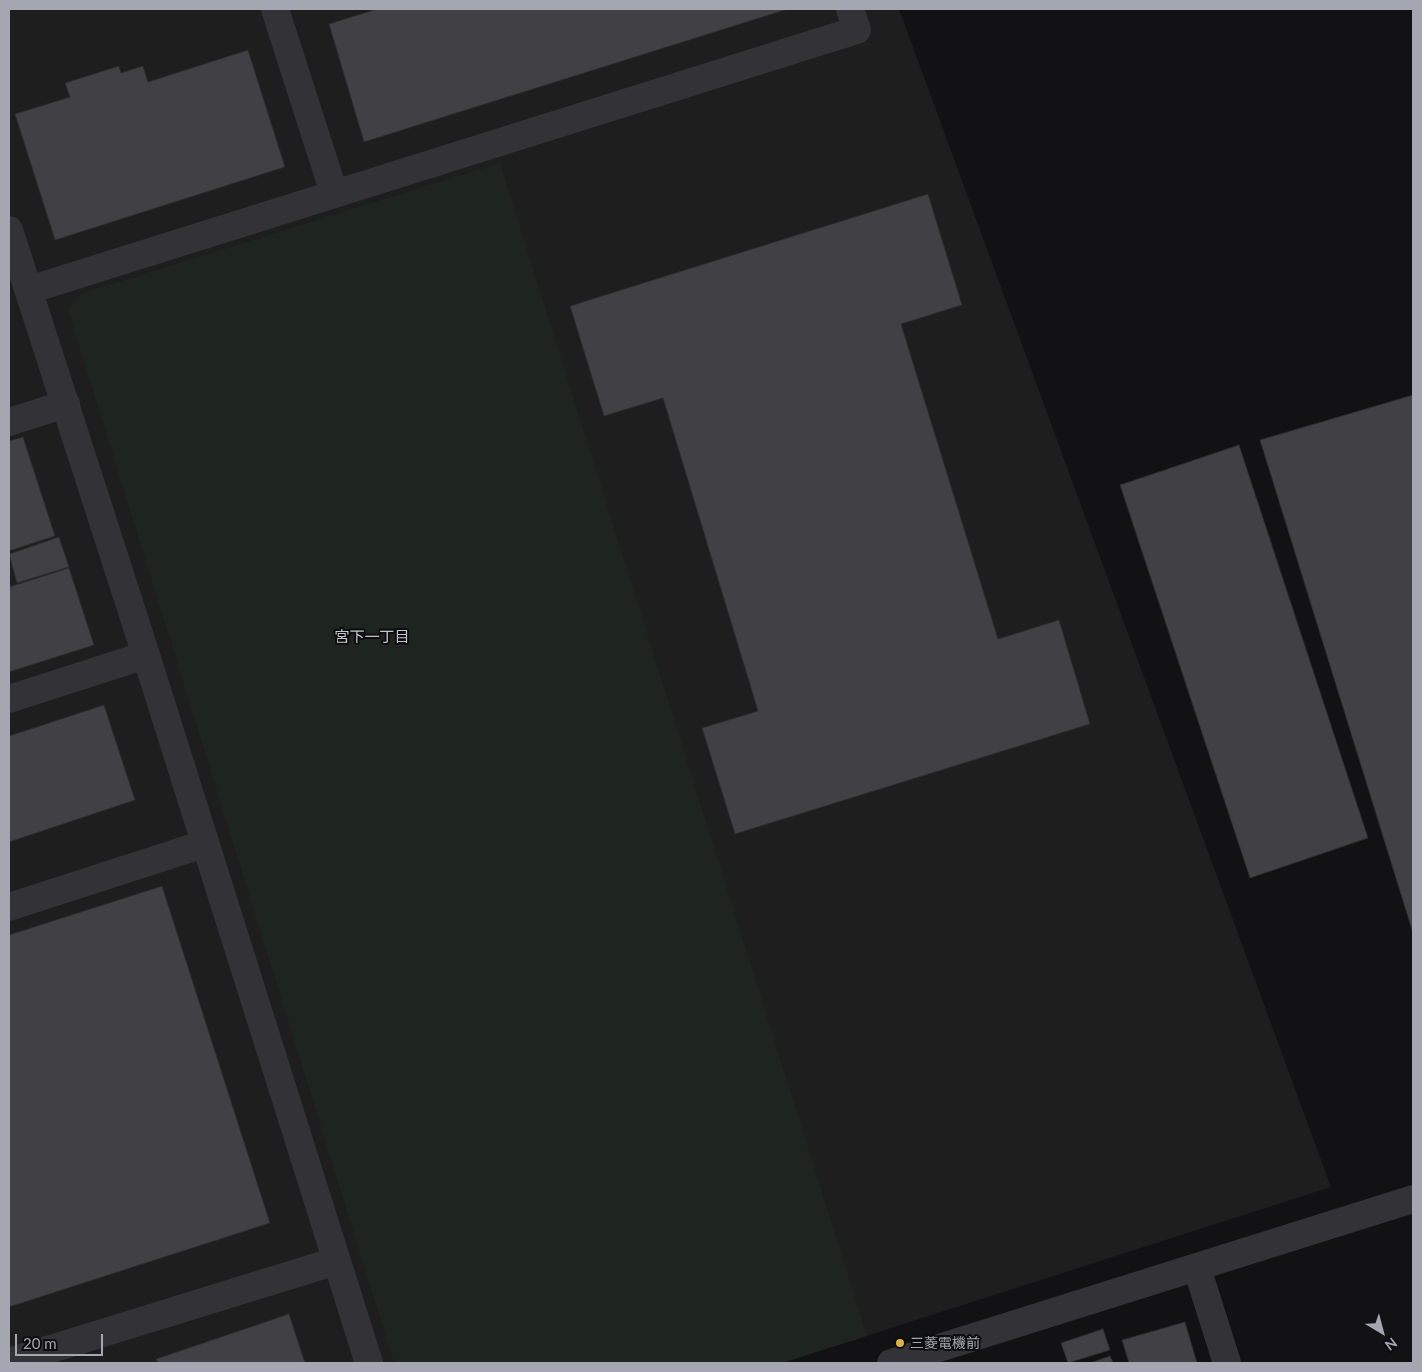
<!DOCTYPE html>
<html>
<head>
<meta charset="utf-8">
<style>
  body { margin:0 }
  #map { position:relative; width:1422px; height:1372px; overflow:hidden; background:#121113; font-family:Lato,sans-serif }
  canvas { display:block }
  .frame { position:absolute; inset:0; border:10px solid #a4a7b2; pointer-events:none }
  .north { position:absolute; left:1357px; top:1307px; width:50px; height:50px; -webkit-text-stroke:4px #0d0c0e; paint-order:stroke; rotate:143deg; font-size:14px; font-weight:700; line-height:20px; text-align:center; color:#a4a7b2 }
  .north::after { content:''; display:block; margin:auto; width:18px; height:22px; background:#a4a7b2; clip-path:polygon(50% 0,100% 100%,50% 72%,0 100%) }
  .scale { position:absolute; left:15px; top:1334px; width:88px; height:22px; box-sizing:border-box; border:2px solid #a4a7b2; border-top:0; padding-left:6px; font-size:15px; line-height:18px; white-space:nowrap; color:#a4a7b2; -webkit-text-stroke:4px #0d0c0e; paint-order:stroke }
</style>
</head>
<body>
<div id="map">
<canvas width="1422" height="1372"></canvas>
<div class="frame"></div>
<div class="north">N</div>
<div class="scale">20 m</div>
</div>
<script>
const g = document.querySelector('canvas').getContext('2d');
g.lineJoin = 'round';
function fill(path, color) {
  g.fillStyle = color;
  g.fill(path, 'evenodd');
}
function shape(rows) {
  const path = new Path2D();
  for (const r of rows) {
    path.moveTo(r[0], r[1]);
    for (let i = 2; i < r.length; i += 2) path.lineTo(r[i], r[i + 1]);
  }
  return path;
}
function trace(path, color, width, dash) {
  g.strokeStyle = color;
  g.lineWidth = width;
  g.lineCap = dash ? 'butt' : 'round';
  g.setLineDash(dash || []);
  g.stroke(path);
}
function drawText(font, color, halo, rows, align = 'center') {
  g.font = font + ' Lato,"Noto Sans JP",sans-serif';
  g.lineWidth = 4;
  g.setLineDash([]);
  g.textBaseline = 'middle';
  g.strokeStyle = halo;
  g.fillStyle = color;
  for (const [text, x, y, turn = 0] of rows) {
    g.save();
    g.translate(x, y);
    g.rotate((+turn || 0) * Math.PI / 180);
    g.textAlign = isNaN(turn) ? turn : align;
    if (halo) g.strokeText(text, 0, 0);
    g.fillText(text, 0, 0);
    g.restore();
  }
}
fill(shape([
  [9,9,899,9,1331,1187,782,1363,9,1363]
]), '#1e1e1f');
fill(shape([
  [500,163,867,1336,782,1363,394,1363,68,310,80,294]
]), '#1e241f');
const building = shape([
  [377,9,788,9,364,142,329,24,377,9],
  [248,50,285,167,55,240,15,114,70,97,65,83,119,66,121,73,143,66,148,82,248,50],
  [928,194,962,305,901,324,998,639,1059,620,1090,724,735,834,702,728,758,711,663,398,604,416,570,306,928,194],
  [1413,395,1413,933,1260,440,1413,395],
  [23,437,55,536,9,551,9,441,23,437],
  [1239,445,1368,838,1250,878,1120,485,1239,445],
  [59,537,69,567,17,583,9,554,59,537],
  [69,568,94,645,9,672,9,587,69,568],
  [104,705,135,800,9,842,9,736,104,705],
  [162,886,270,1223,9,1307,9,935,162,886],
  [289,1314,305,1363,158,1363,156,1359,289,1314],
  [1185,1322,1197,1363,1129,1363,1122,1340,1185,1322],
  [1103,1329,1110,1350,1068,1363,1061,1343,1103,1329],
  [1110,1356,1113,1363,1090,1363,1110,1356]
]);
fill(building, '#414145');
trace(building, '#2c2c2e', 1);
trace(shape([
  [275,9,334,193],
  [9,230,146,655,369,1363],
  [29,290,857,30,850,9],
  [9,422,66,404],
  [9,699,146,655],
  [9,907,204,844],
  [1197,1268,1227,1363],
  [9,1362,336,1261],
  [891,1363,1413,1199]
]), '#333337', 28);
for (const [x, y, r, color] of [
  [900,1343,5,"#dab542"]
]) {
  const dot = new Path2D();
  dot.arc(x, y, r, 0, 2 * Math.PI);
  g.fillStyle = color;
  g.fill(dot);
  trace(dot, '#0d0c0e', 2);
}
drawText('14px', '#a4a7b2', '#0d0c0e', [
  ["三菱電機前",910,1343]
], 'left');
drawText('15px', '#c5c6ce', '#0d0c0e', [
  ["宮下一丁目",372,637]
]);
</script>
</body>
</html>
